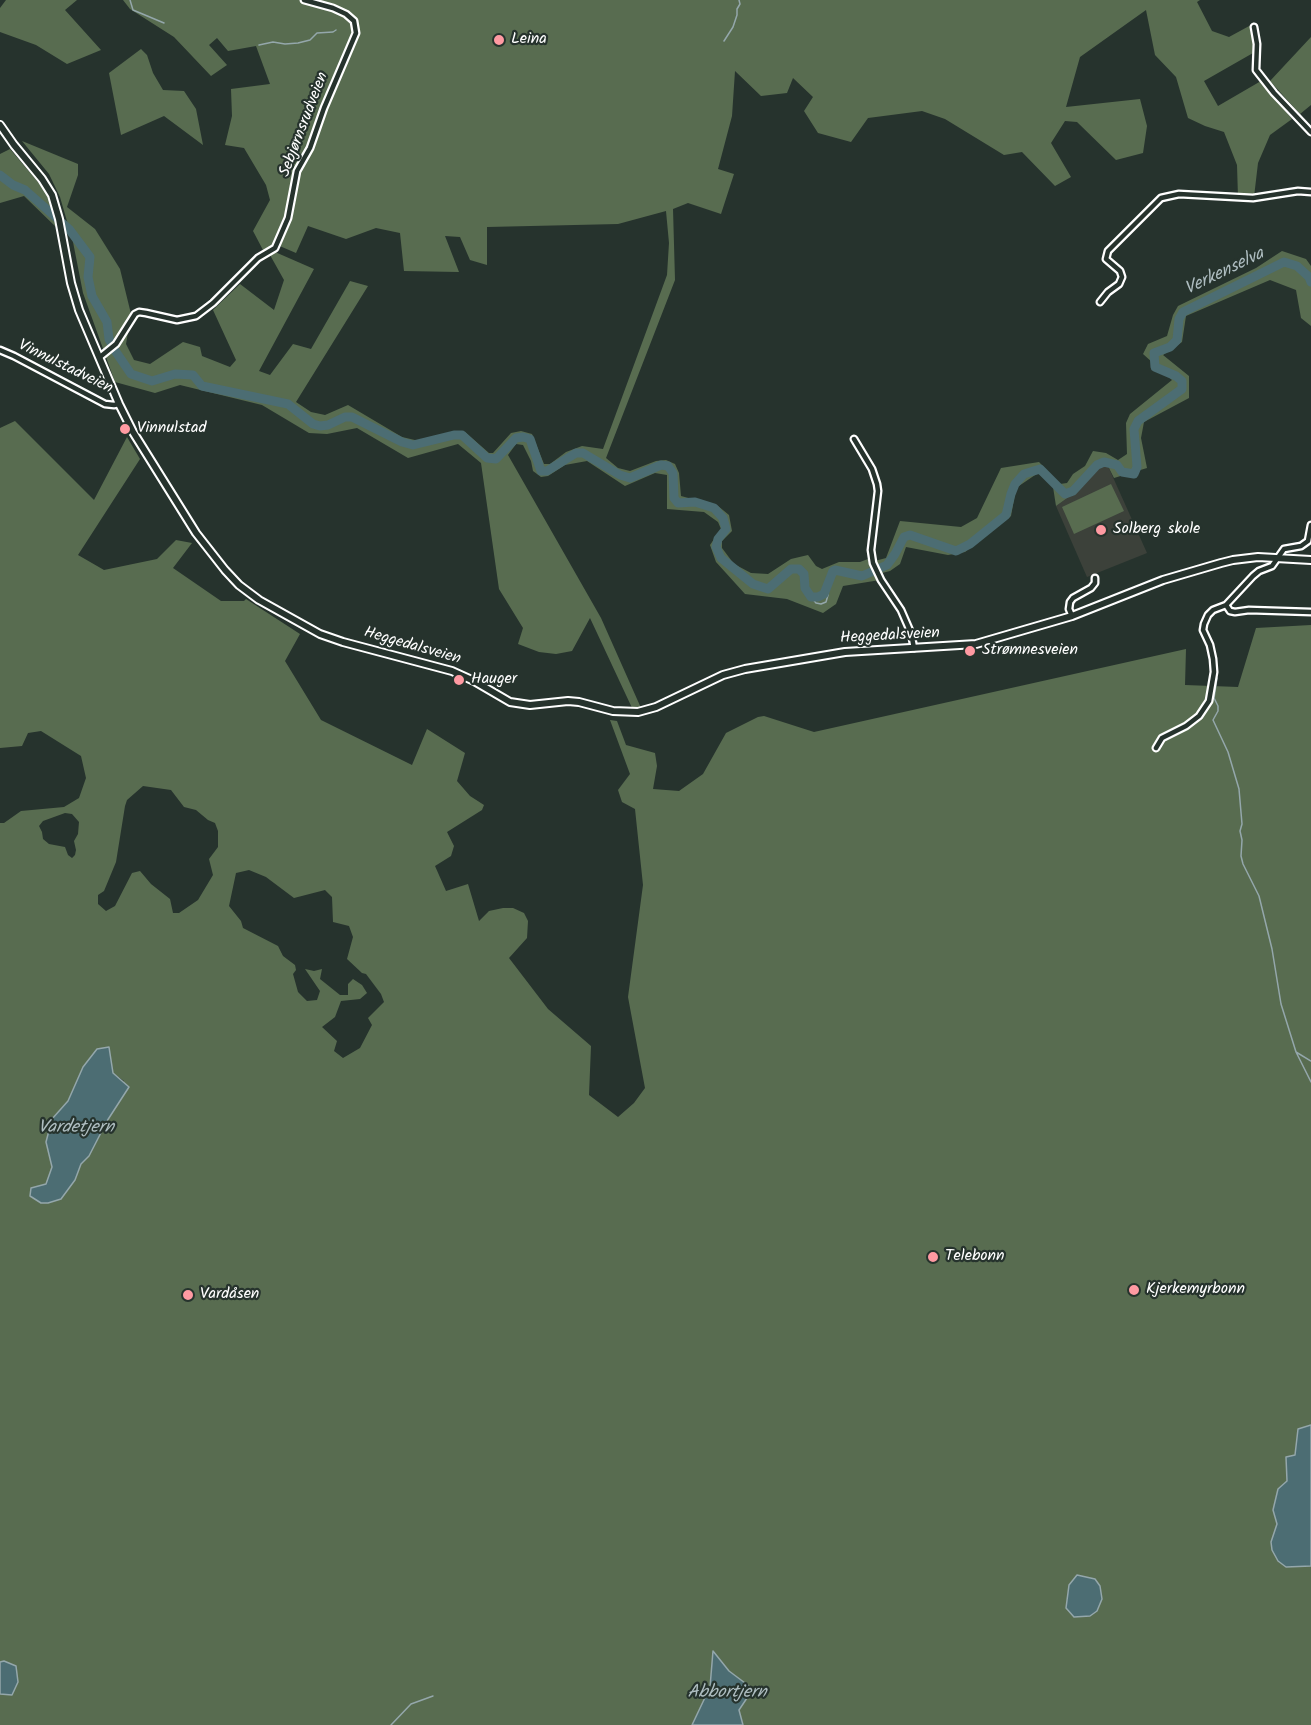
<!DOCTYPE html>
<html>
<head>
<meta charset="utf-8">
<style>
  body { margin:0 }
  canvas { display:block; background:#26332d }
</style>
</head>
<body>
<canvas width="1311" height="1725"></canvas>
<script>
const g = document.querySelector('canvas').getContext('2d');
g.lineJoin = 'round';
function fill(path, color) {
  g.fillStyle = color;
  g.fill(path, 'evenodd');
}
function shape(rows) {
  const path = new Path2D();
  for (const r of rows) {
    path.moveTo(r[0], r[1]);
    for (let i = 2; i < r.length; i += 2) path.lineTo(r[i], r[i + 1]);
  }
  return path;
}
function trace(path, color, width, dash) {
  g.strokeStyle = color;
  g.lineWidth = width;
  g.lineCap = dash ? 'butt' : 'round';
  g.setLineDash(dash || []);
  g.stroke(path);
}
function drawText(font, color, halo, rows, align = 'center') {
  g.font = font + ' Kalam,sans-serif';
  g.lineWidth = 4.5;
  g.setLineDash([]);
  g.textBaseline = 'middle';
  g.strokeStyle = halo;
  g.fillStyle = color;
  for (const [text, x, y, turn = 0] of rows) {
    g.save();
    g.translate(x, y);
    g.rotate((+turn || 0) * Math.PI / 180);
    g.textAlign = isNaN(turn) ? turn : align;
    if (halo) g.strokeText(text, 0, 0);
    g.fillText(text, 0, 0);
    g.restore();
  }
}
fill(shape([
  [1096,464,1107,464,1147,553,1087,577,1056,506,1077,491,1090,474]
]), '#3c413a');
fill(shape([
  [6,0,77,0,65,10,101,50,67,64,36,45,0,32,0,8],
  [123,0,1200,0,1197,2,1212,31,1229,37,1251,25,1253,37,1253,53,1204,81,1218,106,1261,81,1292,119,1270,135,1258,163,1254,197,1238,197,1237,165,1224,132,1205,126,1188,118,1176,77,1155,55,1146,10,1080,57,1066,107,1140,99,1147,126,1143,153,1116,160,1077,122,1065,121,1051,143,1071,177,1055,186,1022,152,1004,155,945,119,922,111,868,118,851,142,818,133,804,111,813,97,793,78,787,93,761,96,735,71,732,116,718,169,734,174,721,214,688,203,673,209,675,280,606,458,618,468,630,471,656,461,666,460,675,464,679,473,681,496,718,506,729,515,732,531,722,541,722,548,734,564,751,573,768,574,791,559,808,555,816,566,822,569,839,562,860,562,868,559,869,563,880,580,843,586,836,604,823,613,787,599,745,594,716,562,710,545,721,529,718,522,704,512,667,509,667,475,655,473,625,486,587,461,565,465,548,476,541,477,533,471,531,461,523,445,516,444,508,455,601,618,641,708,633,710,590,618,572,651,556,654,539,652,518,644,523,628,499,589,481,463,458,444,408,458,357,428,327,434,309,433,262,405,180,385,155,393,115,382,83,293,73,242,60,197,49,174,22,141,78,164,78,175,67,207,95,229,120,269,131,314,126,344,134,360,150,364,183,342,200,347,202,356,230,367,236,360,213,310,240,284,274,310,284,280,270,255,275,252,314,269,259,371,270,375,293,344,311,349,350,281,368,286,296,402,311,412,325,415,348,405,402,437,419,441,455,431,465,432,489,453,493,453,511,433,521,431,532,434,544,464,550,464,566,452,582,446,603,449,667,275,669,243,666,211,618,224,487,227,487,265,470,260,460,237,445,236,459,272,404,271,400,233,376,228,346,239,308,226,296,253,275,244,263,250,253,231,270,200,266,185,244,148,225,145,232,116,231,89,270,84,256,46,228,51,217,38,209,45,227,65,211,76,174,37,130,9],
  [1311,37,1311,105,1300,114,1270,81],
  [141,49,147,55,153,73,163,90,184,91,196,109,203,145,164,116,121,135,109,73],
  [10,149,38,182,49,198,58,229,24,196,0,203,0,154],
  [1282,251,1306,259,1311,266,1311,326,1301,318,1296,290,1270,280,1186,316,1182,342,1163,355,1189,376,1189,398,1144,422,1141,438,1147,468,1114,478,1107,464,1096,464,1090,474,1077,491,1056,506,1053,487,1038,473,1016,488,1011,516,965,552,948,555,906,547,900,564,890,571,878,574,871,562,886,558,900,521,961,527,977,518,1001,468,1039,462,1060,484,1067,483,1073,474,1085,466,1093,451,1106,453,1118,460,1127,454,1126,423,1130,414,1172,380,1143,354,1148,344,1167,336,1173,315,1178,306,1256,268],
  [15,421,94,500,127,437,140,459,78,555,104,570,157,559,176,540,192,543,173,568,221,601,244,601,246,599,300,634,285,661,321,720,412,765,427,729,465,753,457,781,470,796,484,805,482,810,447,832,454,846,451,856,435,866,446,891,468,884,479,921,489,911,503,908,513,908,524,913,528,921,527,938,509,958,548,1009,591,1046,589,1095,618,1117,634,1103,645,1088,628,997,643,885,635,809,622,802,618,790,630,774,610,720,617,721,626,745,655,753,657,766,653,789,679,791,703,774,726,733,758,717,764,716,814,732,1186,649,1185,685,1238,687,1256,628,1311,625,1311,1425,1295,1455,1286,1457,1287,1481,1278,1489,1273,1510,1277,1524,1271,1542,1286,1567,1311,1566,1311,1725,743,1725,739,1710,752,1689,729,1671,713,1651,710,1687,692,1725,0,1725,0,823,4,823,21,811,64,807,79,798,86,778,81,756,41,731,28,733,22,746,0,748,0,428],
  [143,786,171,790,184,807,196,810,208,820,215,823,218,831,218,847,209,859,213,875,198,900,179,913,173,913,170,899,151,884,140,871,132,873,115,906,106,911,98,904,98,895,104,891,116,862,125,806,127,800],
  [65,813,72,814,79,822,78,834,74,841,76,850,75,855,72,858,68,855,65,847,49,844,43,839,42,832,39,826,43,821],
  [249,870,266,877,294,898,325,890,332,897,333,922,349,926,353,937,347,959,362,973,366,974,381,994,384,1002,368,1018,372,1025,360,1048,343,1058,334,1051,337,1041,322,1027,335,1017,341,1001,360,999,367,993,362,985,353,979,348,984,348,995,340,995,320,979,322,969,314,971,305,969,320,991,317,1000,307,1001,298,992,293,974,296,970,295,965,283,956,278,946,243,928,241,921,229,906,236,873],
  [83,1067,113,1073,124,1081,107,1121,89,1156,81,1164,75,1180,48,1203,41,1203,30,1196,31,1188,46,1184,52,1167,46,1142,52,1119,68,1101],
  [1111,484,1124,511,1074,534,1062,507]
]), '#586c50');
const water = shape([
  [109,1047,113,1073,129,1087,107,1121,89,1156,81,1164,75,1180,61,1199,48,1203,41,1203,30,1196,31,1188,46,1184,52,1167,46,1142,52,1119,68,1101,83,1067,97,1049,109,1047],
  [1311,1425,1311,1566,1286,1567,1278,1561,1272,1550,1271,1542,1277,1524,1273,1510,1278,1489,1287,1481,1286,1457,1295,1455,1298,1429,1311,1425],
  [1077,1575,1095,1579,1100,1586,1102,1599,1097,1611,1090,1616,1074,1617,1066,1608,1069,1585,1077,1575],
  [713,1651,729,1671,753,1689,739,1710,743,1725,692,1725,710,1687,713,1651],
  [4,1661,16,1666,18,1682,12,1695,0,1694,0,1662,4,1661]
]);
fill(water, '#4c6d73');
trace(water, '#94a7ab', 1.5);
trace(shape([
  [130,0,133,10,164,23],
  [724,41,733,27,737,15,737,9,740,4,739,0],
  [259,45,273,42,285,44,298,43,310,40,317,33,333,32,336,30],
  [811,597,816,603,821,604,826,602,828,595,826,589],
  [1217,678,1214,698,1218,706,1218,711,1213,720,1228,752,1239,789,1242,824,1240,831,1242,840,1241,856,1243,864,1259,896,1272,949,1281,1004,1296,1052,1311,1082],
  [1296,1052,1311,1061],
  [391,1725,411,1704,433,1696]
]), '#94a7ab', 1.5);
trace(shape([
  [0,175,13,185,25,190,42,205,69,229,90,257,88,277,92,296,107,322,109,339,116,352,131,374,152,381,175,374,193,375,202,386,288,404,313,424,320,426,328,425,345,417,352,417,402,442,413,445,454,435,462,435,487,458,496,459,516,438,523,437,530,439,541,471,547,471,576,453,583,453,620,475,630,478,661,465,668,466,673,473,674,498,678,503,695,502,714,508,723,518,726,529,718,539,716,547,721,558,753,584,768,589,791,569,799,569,804,574,805,588,811,597,818,597,824,594,833,571,835,570,862,576,887,565,895,554,904,537,910,535,956,551,970,544,1006,515,1011,494,1015,484,1024,474,1040,469,1065,494,1073,491,1097,465,1104,462,1117,465,1122,472,1134,474,1137,467,1134,429,1138,421,1182,389,1182,381,1176,376,1155,367,1154,353,1170,347,1177,340,1179,319,1183,312,1284,262,1297,266,1309,277,1311,282]
]), '#4c6d73', 9);
const minor = shape([
  [1254,27,1257,44,1256,70,1274,93,1311,132],
  [1100,302,1108,292,1119,284,1122,277,1120,271,1106,259,1108,251,1161,198,1179,194,1253,198,1298,191,1311,192],
  [0,350,14,356,105,404,114,405,119,404],
  [100,357,116,344,135,314,139,312,146,313,177,320,196,316,213,303,258,258,275,248,288,218,297,171,310,148,324,108,356,33,354,21,346,14,333,8,304,0],
  [854,439,872,469,877,484,878,491,871,550,873,563,881,580,901,610,911,633,914,648],
  [1311,525,1308,541,1301,546,1284,549,1272,566,1259,571,1253,576,1226,605,1230,611,1235,612,1249,610,1311,612],
  [1072,616,1069,609,1070,602,1073,598,1091,588,1095,583,1095,578],
  [1156,748,1162,738,1186,726,1199,716,1209,701,1214,672,1213,659,1210,645,1203,630,1204,624,1208,615,1213,610,1226,605]
]);
const major = shape([
  [0,125,14,145,42,179,52,195,59,219,71,283,79,310,119,404,133,432,196,533,225,570,239,585,259,600,320,634,343,642,452,671,474,681,510,702,530,705,568,701,579,702,613,711,638,712,656,707,723,675,745,669,845,652,976,644,1072,616,1163,580,1221,563,1233,560,1258,557,1311,560]
]);
trace(minor, '#fff', 9);
trace(major, '#fff', 10);
trace(minor, '#26332d', 4.5);
trace(major, '#26332d', 6);
for (const [x, y, r, color] of [
  [499,40,6,"#ff9aa2"],
  [125,429,6,"#ff9aa2"],
  [1101,530,6,"#ff9aa2"],
  [970,651,6,"#ff9aa2"],
  [459,680,6,"#ff9aa2"],
  [933,1257,6,"#ff9aa2"],
  [1134,1290,6,"#ff9aa2"],
  [188,1295,6,"#ff9aa2"]
]) {
  const dot = new Path2D();
  dot.arc(x, y, r, 0, 2 * Math.PI);
  g.fillStyle = color;
  g.fill(dot);
  trace(dot, '#26332d', 2);
}
drawText('16px', '#fff', '#26332d', [
  ["Leina",511,40],
  ["Vinnulstad",137,429],
  ["Solberg skole",1113,530],
  ["Strømnesveien",982,651],
  ["Hauger",471,680],
  ["Telebonn",945,1257],
  ["Kjerkemyrbonn",1146,1290],
  ["Vardåsen",200,1295]
], 'left');
drawText('16px', '#fff', '#26332d', [
  ["Sebjørnsrudveien",305,125,-69],
  ["Vinnulstadveien",65,368,26],
  ["Heggedalsveien",890,637,-3],
  ["Heggedalsveien",412,647,16]
]);
drawText('italic 18px', '#aebdc0', '#26332d', [
  ["Verkenselva",1225,273,-26],
  ["Vardetjern",76,1129],
  ["Abbortjern",727,1694]
]);
</script>
</body>
</html>
